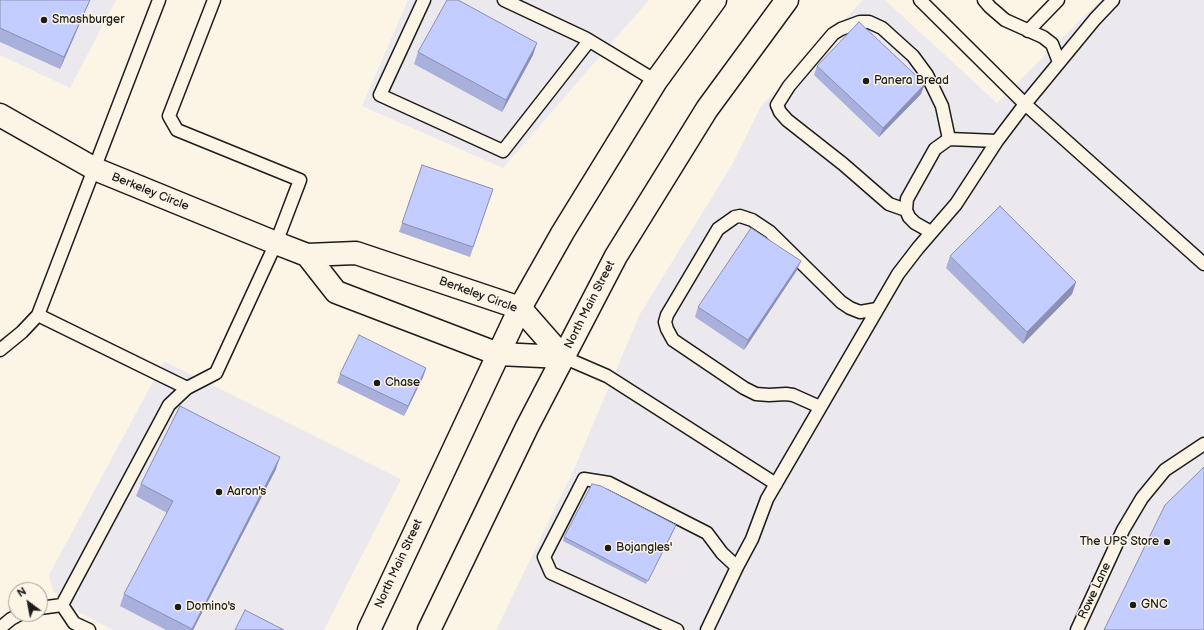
<!DOCTYPE html>
<html>
<head>
<meta charset="utf-8">
<style>
  body { margin:0 }
  #map { position:relative; width:1204px; height:630px; overflow:hidden; background:#fcf5e5; font-family:"Balsamiq Sans",sans-serif }
  canvas { display:block }
  .north { position:absolute; left:8px; top:582px; width:40px; height:40px; box-sizing:border-box; background:#fcf5e5; border:1px solid #a29e95; border-radius:50%; rotate:328deg; font-size:11px; font-weight:700; line-height:16px; text-align:center; color:#1c1c1c }
  .north::after { content:''; display:block; margin:auto; width:14px; height:18px; background:#1c1c1c; clip-path:polygon(50% 0,100% 100%,50% 72%,0 100%) }
</style>
</head>
<body>
<div id="map">
<canvas width="1204" height="630"></canvas>
<div class="north">N</div>
</div>
<script>
const g = document.querySelector('canvas').getContext('2d');
g.lineJoin = 'round';
function fill(path, color) {
  g.fillStyle = color;
  g.fill(path, 'evenodd');
}
function shape(rows) {
  const path = new Path2D();
  for (const r of rows) {
    path.moveTo(r[0], r[1]);
    for (let i = 2; i < r.length; i += 2) path.lineTo(r[i], r[i + 1]);
  }
  return path;
}
function trace(path, color, width, dash) {
  g.strokeStyle = color;
  g.lineWidth = width;
  g.lineCap = dash ? 'butt' : 'round';
  g.setLineDash(dash || []);
  g.stroke(path);
}
function drawText(font, color, halo, rows, align = 'center') {
  g.font = font + ' "Balsamiq Sans",sans-serif';
  g.lineWidth = 3;
  g.setLineDash([]);
  g.textBaseline = 'middle';
  g.strokeStyle = halo;
  g.fillStyle = color;
  for (const [text, x, y, turn = 0] of rows) {
    g.save();
    g.translate(x, y);
    g.rotate((+turn || 0) * Math.PI / 180);
    g.textAlign = isNaN(turn) ? turn : align;
    if (halo) g.strokeText(text, 0, 0);
    g.fillText(text, 0, 0);
    g.restore();
  }
}
fill(shape([
  [0,0,116,0,70,88,0,55],
  [408,0,649,0,503,168,362,106],
  [863,0,885,0,997,103,1100,0,1204,0,1204,630,496,630,574,469,640,314,733,163,761,106],
  [164,361,401,479,324,630,113,630,71,608,53,591,49,575]
]), '#ebe9ed');
const lane = shape([
  [424,0,380,95,503,151,589,41],
  [504,0,585,38,656,81],
  [920,0,1025,104,1204,264],
  [984,0,990,7,1005,20,1043,37,1052,44,1059,62],
  [1028,31,1058,0],
  [906,210,889,204,843,164,787,120,780,112,777,105,789,86,833,34,841,29,860,22,869,22,882,28,913,56,927,75,942,106,949,139],
  [931,232,915,223,909,217,906,210,907,199,935,149,949,139,997,141],
  [38,315,187,388],
  [0,350,22,332,38,315,159,0],
  [563,357,607,376,776,484],
  [820,407,793,395,786,394,769,395,756,394,744,388,673,340,667,329,665,322,667,315,718,229,735,217,740,216,752,220,770,232,841,302,850,308,860,312,877,309],
  [40,608,62,605],
  [0,628,11,619,20,614],
  [89,630,74,623,62,605,169,405,187,388,216,373,276,243,300,180,177,130,169,116,214,0],
  [677,630,551,573,544,557,584,479,609,483,707,533,722,553,737,567],
  [707,630,737,567,752,539,767,499,898,274,918,248,956,204,997,141,1025,104,1095,19,1113,0],
  [1077,630,1123,530,1142,498,1165,470,1204,444]
]);
const secondary = shape([
  [0,115,95,169,276,243,307,255,356,253,520,308,563,357],
  [307,255,336,292,498,354,563,357]
]);
const primary = shape([
  [369,630,520,308,563,232,656,81,715,0],
  [429,630,527,427,616,256,707,109,787,0]
]);
trace(lane, '#1c1c1c', 15);
trace(secondary, '#1c1c1c', 25);
trace(primary, '#1c1c1c', 25);
trace(lane, '#fcf5e5', 12);
trace(secondary, '#fcf5e5', 22);
trace(primary, '#fcf5e5', 22);
fill(shape([
  [0,0,90,0,60,69,0,42],
  [418,52,533,55,502,112,414,64],
  [817,66,921,94,879,137,814,75],
  [422,165,493,189,470,257,399,232],
  [950,256,1076,282,1072,294,1023,344,946,268],
  [797,270,744,350,695,317,698,307],
  [426,368,423,377,404,416,337,383,340,374],
  [276,469,193,630,166,630,120,606,124,594,167,513,136,496,141,484],
  [675,528,646,584,563,541,564,537]
]), '#a9b0db');
fill(shape([
  [90,0,60,69,64,57],
  [537,43,533,55,502,112,506,100],
  [925,84,921,94,879,137,883,128],
  [801,261,797,270,744,350,748,340],
  [1076,282,1072,294,1023,344,1027,332],
  [426,368,423,377,404,416,408,406],
  [280,457,276,469,193,630,191,630]
]), '#8990b2');
const building = shape([
  [0,0,90,0,64,57,0,28,0,0],
  [447,0,458,0,537,43,506,100,418,52,447,0],
  [859,22,925,84,883,128,817,66,859,22],
  [422,165,493,189,473,247,402,223,422,165],
  [1000,206,1076,282,1027,332,950,256,1000,206],
  [751,228,801,261,748,340,698,307,751,228],
  [359,335,426,368,408,406,340,374,359,335],
  [180,406,280,457,192,629,124,594,173,501,141,484,180,406],
  [1204,467,1204,630,1104,630,1165,505,1204,467],
  [592,484,601,486,676,525,648,581,564,537,592,484],
  [245,610,284,630,235,630,245,610]
]);
fill(building, '#c4cdff');
trace(building, '#8990b2', 1);
for (const [x, y, r, color] of [
  [44,20,4,"#1c1c1c"],
  [866,81,4,"#1c1c1c"],
  [377,383,4,"#1c1c1c"],
  [219,492,4,"#1c1c1c"],
  [1167,542,4,"#1c1c1c"],
  [608,548,4,"#1c1c1c"],
  [1133,605,4,"#1c1c1c"],
  [178,607,4,"#1c1c1c"]
]) {
  const dot = new Path2D();
  dot.arc(x, y, r, 0, 2 * Math.PI);
  g.fillStyle = color;
  g.fill(dot);
  trace(dot, '#fcf5e5', 1.5);
}
drawText('12px', '#1c1c1c', '#fcf5e5', [
  ["Smashburger",52,20],
  ["Panera Bread",874,81],
  ["Chase",385,383],
  ["Aaron's",227,492],
  ["The UPS Store",1159,542,"right"],
  ["Bojangles'",616,548],
  ["GNC",1141,605],
  ["Domino's",186,607]
], 'left');
drawText('12px', '#1c1c1c', '#fcf5e5', [
  ["Berkeley Circle",150,192,22],
  ["Berkeley Circle",478,295,20],
  ["North Main Street",590,305,-63],
  ["North Main Street",399,564,-65],
  ["Rowe Lane",1095,591,-65]
]);
</script>
</body>
</html>
